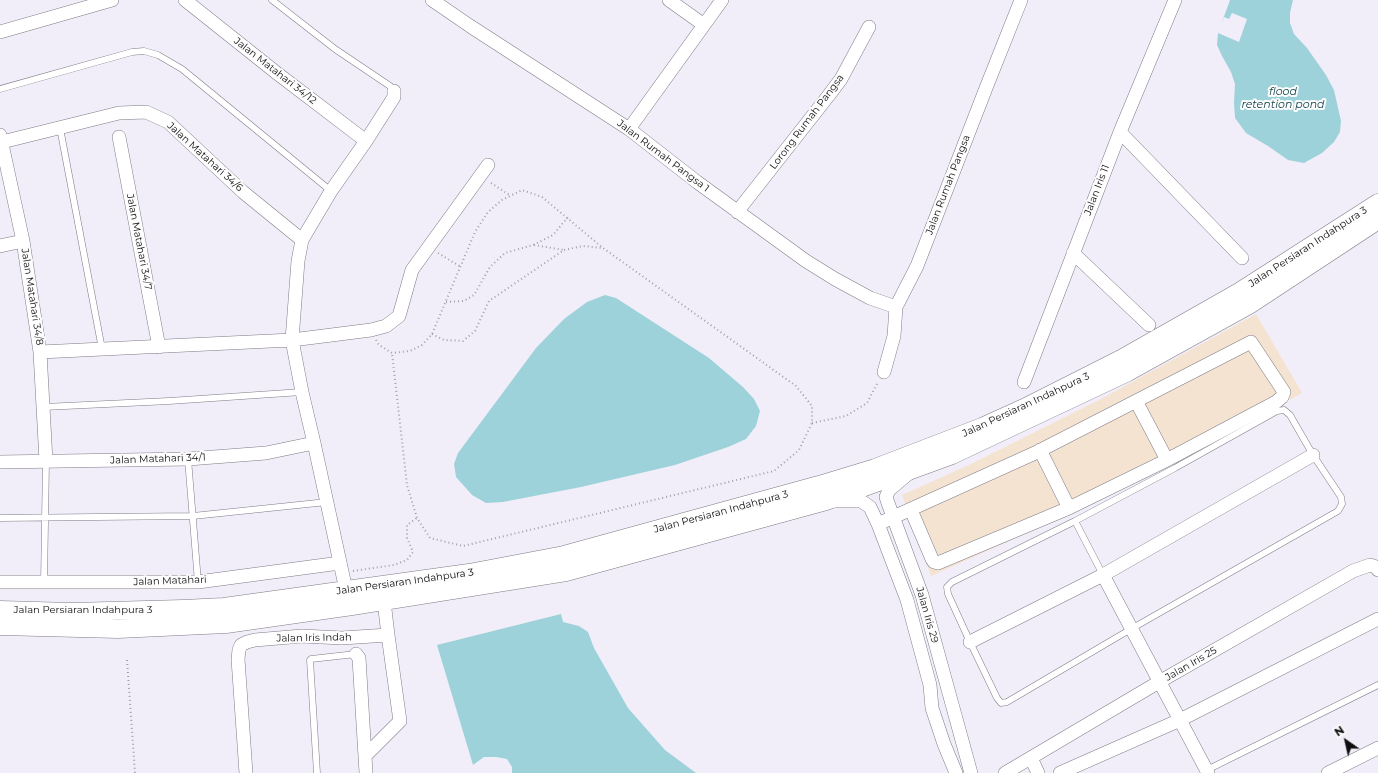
<!DOCTYPE html>
<html>
<head>
<meta charset="utf-8">
<style>
  body { margin:0 }
  #map { position:relative; width:1378px; height:773px; overflow:hidden; background:#f1eef9; font-family:Montserrat,sans-serif }
  canvas { display:block }
  .north { position:absolute; left:1326px; top:721px; width:40px; height:40px; -webkit-text-stroke:3px #fdfdfd; paint-order:stroke; rotate:326deg; font-size:11px; font-weight:700; line-height:16px; text-align:center; color:#0e0d10 }
  .north::after { content:''; display:block; margin:auto; width:14px; height:18px; background:#0e0d10; clip-path:polygon(50% 0,100% 100%,50% 72%,0 100%) }
</style>
</head>
<body>
<div id="map">
<canvas width="1378" height="773"></canvas>
<div class="north">N</div>
</div>
<script>
const g = document.querySelector('canvas').getContext('2d');
g.lineJoin = 'round';
function fill(path, color) {
  g.fillStyle = color;
  g.fill(path, 'evenodd');
}
function shape(rows) {
  const path = new Path2D();
  for (const r of rows) {
    path.moveTo(r[0], r[1]);
    for (let i = 2; i < r.length; i += 2) path.lineTo(r[i], r[i + 1]);
  }
  return path;
}
function trace(path, color, width, dash) {
  g.strokeStyle = color;
  g.lineWidth = width;
  g.lineCap = dash ? 'butt' : 'round';
  g.setLineDash(dash || []);
  g.stroke(path);
}
function drawText(font, color, halo, rows, align = 'center') {
  g.font = font + ' Montserrat,sans-serif';
  g.lineWidth = 4;
  g.setLineDash([]);
  g.textBaseline = 'middle';
  g.strokeStyle = halo;
  g.fillStyle = color;
  for (const [text, x, y, turn = 0] of rows) {
    g.save();
    g.translate(x, y);
    g.rotate((+turn || 0) * Math.PI / 180);
    g.textAlign = isNaN(turn) ? turn : align;
    if (halo) g.strokeText(text, 0, 0);
    g.fillText(text, 0, 0);
    g.restore();
  }
}
fill(shape([
  [1256,314,1302,393,1189,456,1083,508,931,576,902,495,971,464,1101,399]
]), '#f5e3d2');
fill(shape([
  [1230,0,1293,0,1290,13,1290,23,1294,34,1307,48,1326,75,1334,90,1341,121,1340,132,1334,142,1322,153,1304,163,1288,160,1268,146,1246,133,1235,118,1234,103,1235,84,1231,72,1222,56,1217,45,1218,33],
  [605,295,616,298,709,358,743,387,754,399,760,411,756,426,746,439,728,447,675,465,581,487,503,502,486,503,472,495,456,477,454,464,458,453,536,348,564,319,587,302],
  [561,614,563,622,579,626,588,632,594,648,628,708,665,750,696,773,512,773,512,767,507,759,496,757,484,757,473,765,437,645]
]), '#9ed2da');
fill(shape([
  [1232,13,1247,19,1239,42,1218,33,1220,26,1219,25,1220,22,1222,22,1224,17,1229,19]
]), '#f1eef9');
const service = shape([
  [272,0,335,49,390,86,394,91],
  [0,89,132,52,144,51,158,55,182,69,331,191],
  [60,128,102,349],
  [44,407,169,401,302,392],
  [1284,410,1290,415,1313,455,1341,497,1342,504,1338,511,1131,629,1007,702,1001,703,997,698,970,642,948,594,947,587,952,582,1075,521,1175,468,1277,411,1284,410],
  [188,459,198,582],
  [0,518,193,516,327,502],
  [1075,521,1103,575],
  [44,583,46,461],
  [1205,771,1378,685],
  [317,773,310,660,311,659,356,654]
]);
const minor = shape([
  [185,0,278,74,366,141],
  [432,0,470,26,629,129,697,182,806,261,835,279,870,298,896,307],
  [704,25,722,0],
  [0,32,112,0],
  [629,129,704,25,669,0],
  [1120,132,1242,258],
  [0,135,23,241,40,352,46,461],
  [119,137,159,347],
  [2,142,119,113,146,112,168,122,243,192,302,240],
  [737,212,829,95,841,79,869,27],
  [0,246,23,241],
  [1073,253,1149,325],
  [40,352,292,340,298,261,302,240,331,191,366,141,394,97,394,91],
  [884,372,894,336,896,307,917,266,986,88,1021,0],
  [1024,382,1120,132,1175,0],
  [1136,401,1167,460],
  [1040,450,1069,508],
  [0,462,188,459,266,453,314,443],
  [908,474,889,490,886,497,888,503,922,595,971,773],
  [834,501,861,501,870,507,878,524,907,600,930,685,932,708,944,744,956,773],
  [878,524,1035,453,1251,342,1284,392,1282,397,1276,402,1163,462,1069,508,938,563,934,562,932,559,911,510],
  [1103,575,1208,773],
  [0,582,198,582,340,563],
  [346,590,314,443,302,392,292,340,371,330,386,326,399,316,412,270,488,165],
  [970,642,1103,575,1313,455],
  [356,654,359,658,366,773],
  [365,756,400,721,388,635],
  [1031,758,1038,773],
  [246,773,238,659,239,650,241,645,247,642,255,640,302,636,342,638,388,635,384,601],
  [1005,773,1159,682,1353,571,1370,565,1376,567,1378,570],
  [1060,773,1180,720,1378,619],
  [1328,773,1378,748]
]);
const secondary = shape([
  [0,610,72,612,183,609,224,607,469,573,564,555,819,485,875,468,982,427,1024,408,1121,359,1239,292,1378,203],
  [0,626,118,629,226,624,352,606,566,572,826,501,952,455,1128,372,1249,305,1378,220]
]);
trace(service, '#7e7b85', 7);
trace(minor, '#7e7b85', 14);
trace(secondary, '#7e7b85', 19);
trace(shape([
  [491,183,511,196],
  [534,245,564,250],
  [438,253,461,267],
  [446,302,464,301,474,295,490,267,505,253,533,245,553,235,568,217],
  [432,334,444,340,463,341,475,331,489,301,564,250,583,246,602,248],
  [376,340,379,345,392,353,410,351,422,345,432,334,475,232,488,212,502,200,522,190,542,197,603,248,796,386,812,406,812,423,799,450,774,471,463,546,430,538,417,518,407,485,392,353],
  [812,423,846,416,867,403,878,382],
  [353,571,394,565,407,560,413,552,407,538,407,525,417,518],
  [127,660,135,773]
]), '#a19fa7', 2, [1, 3]);
trace(service, '#fff', 6);
trace(minor, '#fff', 13);
trace(secondary, '#fff', 18);
drawText('10px', '#0e0d10', '#fdfdfd', [
  ["Jalan Matahari 34/12",275,71,38],
  ["Lorong Rumah Pangsa",807,122,-53],
  ["Jalan Rumah Pangsa 1",663,156,37],
  ["Jalan Matahari 34/6",205,157,42],
  ["Jalan Rumah Pangsa",948,185,-69],
  ["Jalan Iris 11",1097,190,-69],
  ["Jalan Matahari 34/7",139,242,79],
  ["Jalan Persiaran Indahpura 3",1308,247,-33],
  ["Jalan Matahari 34/8",32,297,81],
  ["Jalan Persiaran Indahpura 3",1026,405,-25],
  ["Jalan Matahari 34/1",158,459,-2],
  ["Jalan Persiaran Indahpura 3",721,512,-15],
  ["Jalan Matahari",170,581,-2],
  ["Jalan Persiaran Indahpura 3",405,582,-8],
  ["Jalan Persiaran Indahpura 3",83,610],
  ["Jalan Iris 29",927,615,74],
  ["Jalan Iris Indah",314,638,-1],
  ["Jalan Iris 25",1191,664,-30]
]);
drawText('italic 11px', '#16454c', '#fdfdfd', [
  ["flood",1283,92],
  ["retention pond",1283,105]
]);
</script>
</body>
</html>
